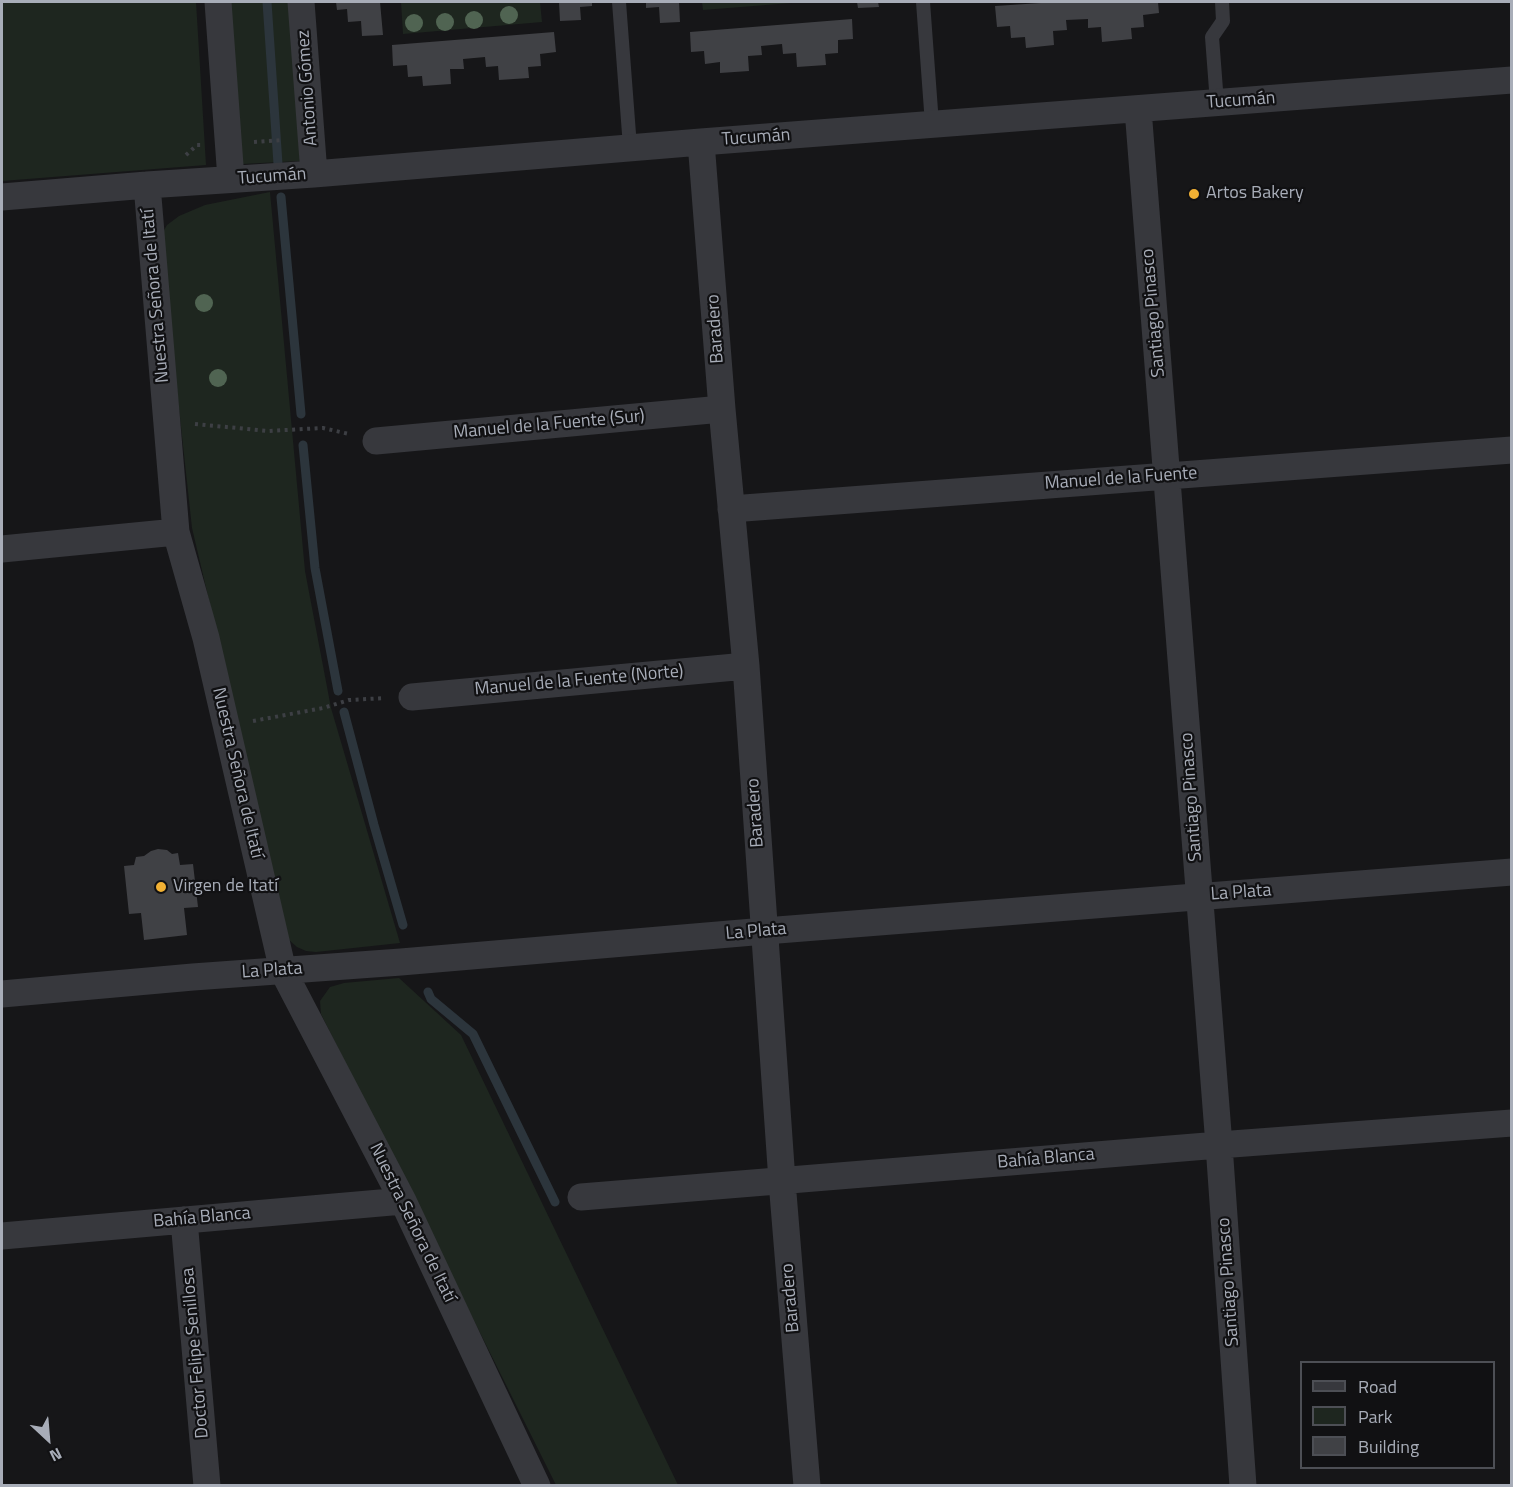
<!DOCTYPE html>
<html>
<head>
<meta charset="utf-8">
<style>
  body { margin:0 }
  #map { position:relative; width:1513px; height:1487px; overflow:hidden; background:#161618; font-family:"Titillium Web",sans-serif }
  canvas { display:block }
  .frame { position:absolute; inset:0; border:3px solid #a8adb8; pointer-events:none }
  .legend { position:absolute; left:1300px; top:1361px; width:195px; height:108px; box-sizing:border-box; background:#111113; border:2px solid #4d4f55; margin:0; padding:8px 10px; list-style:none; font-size:18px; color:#a8adb8 }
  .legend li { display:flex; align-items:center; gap:12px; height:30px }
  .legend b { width:30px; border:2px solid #4d4f55 }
  .north { position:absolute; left:18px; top:1409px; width:60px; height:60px; -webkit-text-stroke:4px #111113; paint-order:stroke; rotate:154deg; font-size:16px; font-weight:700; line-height:24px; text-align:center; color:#a8adb8 }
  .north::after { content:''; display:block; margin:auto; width:21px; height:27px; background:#a8adb8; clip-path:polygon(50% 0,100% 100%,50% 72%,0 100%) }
</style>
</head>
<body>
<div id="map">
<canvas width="1513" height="1487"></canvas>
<div class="frame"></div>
<ul class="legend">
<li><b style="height:8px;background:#37383d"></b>Road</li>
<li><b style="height:16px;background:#1e261f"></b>Park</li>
<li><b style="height:16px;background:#404145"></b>Building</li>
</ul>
<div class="north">N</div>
</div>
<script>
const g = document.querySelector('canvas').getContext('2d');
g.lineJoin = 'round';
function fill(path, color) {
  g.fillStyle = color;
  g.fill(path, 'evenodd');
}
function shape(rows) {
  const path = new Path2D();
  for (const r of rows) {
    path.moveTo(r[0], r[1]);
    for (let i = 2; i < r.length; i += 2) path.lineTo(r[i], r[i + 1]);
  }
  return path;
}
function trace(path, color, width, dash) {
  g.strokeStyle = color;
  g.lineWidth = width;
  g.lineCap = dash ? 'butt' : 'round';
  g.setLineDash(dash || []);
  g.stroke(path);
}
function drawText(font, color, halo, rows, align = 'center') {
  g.font = font + ' "Titillium Web",sans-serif';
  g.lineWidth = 4.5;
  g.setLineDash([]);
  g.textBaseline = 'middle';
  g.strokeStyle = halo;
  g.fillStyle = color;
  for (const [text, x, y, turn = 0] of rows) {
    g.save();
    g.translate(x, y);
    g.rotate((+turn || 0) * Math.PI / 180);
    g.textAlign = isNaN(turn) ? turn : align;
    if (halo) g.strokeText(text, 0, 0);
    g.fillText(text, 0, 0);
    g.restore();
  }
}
fill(shape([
  [2,2,196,2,206,165,2,181],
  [230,2,290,2,300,161,242,164],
  [401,2,540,2,542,22,403,34],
  [702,2,804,2,703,10],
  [270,192,305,571,331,708,400,943,316,952,306,951,297,947,289,940,192,528,161,243,163,232,167,225,179,216,205,205],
  [399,978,461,1035,678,1485,556,1485,321,1014,320,1001,330,987,344,983]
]), '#1e261f');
trace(shape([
  [267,2,278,164],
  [281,197,301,414],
  [303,445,315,568,338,691],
  [344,712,374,825,403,925],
  [428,992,431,999,473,1034,555,1202]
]), '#2c353c', 9);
fill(shape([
  [336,2,380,2,383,35,362,36,361,21,348,22,347,9,337,10],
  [559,2,592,2,592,6,580,7,581,20,560,21],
  [646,2,679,2,680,22,660,23,659,7,646,8],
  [857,2,878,2,879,7,858,8],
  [1056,2,1158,2,1159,13,1143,15,1144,27,1131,28,1132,39,1102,42,1101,27,1088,28,1088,19,1066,20,1067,30,1053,31,1054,45,1026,48,1025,37,1011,38,1010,26,997,27,995,6],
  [852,19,853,39,838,40,838,53,825,54,826,65,797,67,796,53,783,54,782,44,761,46,762,55,748,56,749,71,720,73,720,62,705,64,704,51,691,52,690,32],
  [554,32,556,52,540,54,541,66,528,67,529,78,499,80,498,66,486,67,485,57,463,59,464,69,450,69,451,84,423,86,422,76,408,77,407,65,393,66,392,45],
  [158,849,167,850,172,854,178,853,180,865,193,864,198,907,184,908,187,935,144,940,141,913,129,914,124,866,134,865,136,857,144,856,151,851]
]), '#404145');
trace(shape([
  [254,142,283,140],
  [186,155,197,145,202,145],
  [195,424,268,431,323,428,349,434],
  [253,721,323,708,349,700,385,698]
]), '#3d3f44', 4, [3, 4.5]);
trace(shape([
  [619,2,630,147],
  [923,2,932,124],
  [1217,103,1212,37,1223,21,1222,2]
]), '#37383d', 14);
trace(shape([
  [218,2,231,179],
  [301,2,314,174],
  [1138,109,1219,1145,1243,1486],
  [701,142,722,409,746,666,782,1181,807,1486],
  [147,185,176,532,206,638,283,971,403,1201,537,1486],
  [2,197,147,185,314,174,701,142,1512,80],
  [376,441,722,409],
  [731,509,1512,450],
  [2,549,176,532],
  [412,697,746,666],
  [2,994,193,977,401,962,765,931,1512,872],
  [581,1197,1219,1145,1512,1123],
  [184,1220,207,1486],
  [2,1236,403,1201]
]), '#37383d', 27);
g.fillStyle = '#506452';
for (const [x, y] of [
  [509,15],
  [474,20],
  [445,22],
  [414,23],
  [204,303],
  [218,378]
]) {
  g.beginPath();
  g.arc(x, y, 9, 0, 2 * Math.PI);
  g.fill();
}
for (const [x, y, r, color] of [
  [1194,194,6,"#f2b134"],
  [161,887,6,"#f2b134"]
]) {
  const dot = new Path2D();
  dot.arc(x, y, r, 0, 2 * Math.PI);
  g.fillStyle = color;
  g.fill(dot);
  trace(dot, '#111113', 2);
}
drawText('18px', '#a8adb8', '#111113', [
  ["Antonio Gómez",308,88,-94],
  ["Tucumán",1241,101,-4],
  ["Tucumán",756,138,-4],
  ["Tucumán",272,177,-4],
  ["Nuestra Señora de Itatí",156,296,-95],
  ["Santiago Pinasco",1154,313,-95],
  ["Baradero",716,329,-94],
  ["Manuel de la Fuente (Sur)",549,425,-5],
  ["Manuel de la Fuente",1121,479,-4],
  ["Manuel de la Fuente (Norte)",579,681,-5],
  ["Nuestra Señora de Itatí",237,773,77],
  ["Santiago Pinasco",1192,797,-94],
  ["Baradero",756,813,-94],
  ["La Plata",1241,893,-4],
  ["La Plata",756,932,-5],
  ["La Plata",272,971,-4],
  ["Bahía Blanca",1046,1159,-5],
  ["Bahía Blanca",202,1218,-5],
  ["Nuestra Señora de Itatí",412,1223,64],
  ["Santiago Pinasco",1229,1282,-94],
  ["Baradero",791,1298,-95],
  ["Doctor Felipe Senillosa",196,1353,-95]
]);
drawText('18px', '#a8adb8', '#111113', [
  ["Artos Bakery",1206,194],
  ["Virgen de Itatí",173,887]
], 'left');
</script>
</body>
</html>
